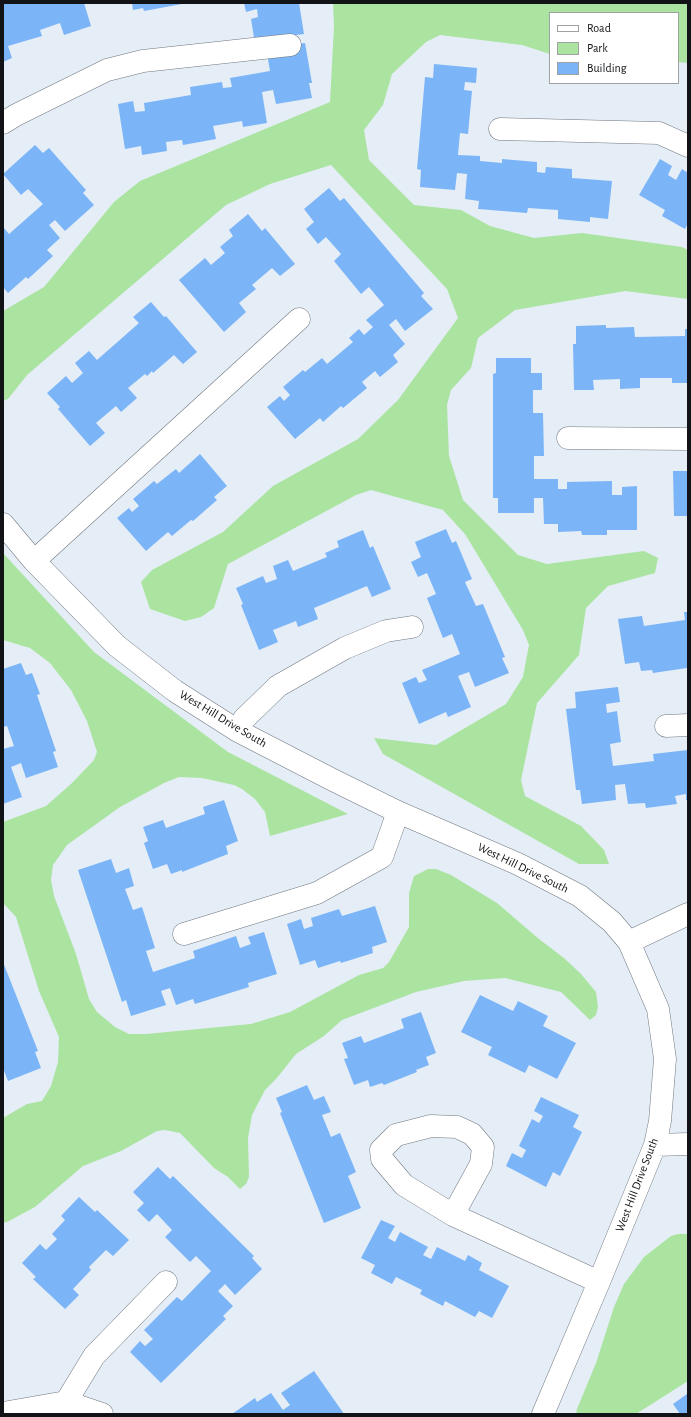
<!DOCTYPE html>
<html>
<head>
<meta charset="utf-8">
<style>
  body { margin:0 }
  #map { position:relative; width:691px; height:1417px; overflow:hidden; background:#e5edf6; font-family:"Alegreya Sans",sans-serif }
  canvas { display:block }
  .frame { position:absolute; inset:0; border:4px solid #111316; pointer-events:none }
  .legend { position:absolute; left:549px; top:12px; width:130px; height:72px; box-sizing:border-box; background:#fff; border:1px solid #a0a1a2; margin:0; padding:5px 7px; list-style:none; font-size:12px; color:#111316 }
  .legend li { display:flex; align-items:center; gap:8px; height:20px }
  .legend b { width:20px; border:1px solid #a0a1a2 }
</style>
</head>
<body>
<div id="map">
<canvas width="691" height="1417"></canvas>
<div class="frame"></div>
<ul class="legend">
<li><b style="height:5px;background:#fff"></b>Road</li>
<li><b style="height:11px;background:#abe4a1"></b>Park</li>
<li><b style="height:11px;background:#7bb5f8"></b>Building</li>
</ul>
</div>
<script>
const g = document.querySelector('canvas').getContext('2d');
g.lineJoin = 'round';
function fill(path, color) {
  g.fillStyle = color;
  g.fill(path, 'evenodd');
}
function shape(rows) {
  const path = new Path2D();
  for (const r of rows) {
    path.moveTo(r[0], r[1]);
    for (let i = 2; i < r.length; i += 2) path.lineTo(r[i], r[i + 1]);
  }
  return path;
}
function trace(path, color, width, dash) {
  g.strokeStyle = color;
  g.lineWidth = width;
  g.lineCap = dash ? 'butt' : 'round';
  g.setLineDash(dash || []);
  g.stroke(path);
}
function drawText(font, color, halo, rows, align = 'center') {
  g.font = font + ' "Alegreya Sans",sans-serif';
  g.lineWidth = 3.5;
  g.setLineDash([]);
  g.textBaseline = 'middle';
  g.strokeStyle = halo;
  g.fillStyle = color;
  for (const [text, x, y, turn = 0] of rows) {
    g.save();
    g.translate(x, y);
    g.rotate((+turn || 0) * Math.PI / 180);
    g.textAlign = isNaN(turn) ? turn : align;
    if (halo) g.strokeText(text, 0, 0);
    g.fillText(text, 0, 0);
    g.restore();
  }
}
fill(shape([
  [333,3,575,3,600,4,601,3,688,3,688,63,678,62,678,13,550,13,550,54,522,45,440,35,426,42,392,74,383,105,364,130,369,160,414,205,461,210,490,226,534,238,582,233,682,247,688,250,688,299,625,291,515,310,478,338,471,368,451,390,447,405,449,456,463,500,518,555,547,564,644,551,658,558,655,573,608,586,586,608,579,655,537,703,521,780,525,796,581,826,604,850,609,864,579,864,383,754,374,738,436,745,506,704,523,677,529,645,523,630,465,534,443,510,371,490,356,495,228,564,214,608,201,617,185,621,150,609,141,582,152,570,223,532,273,486,358,439,398,400,458,318,447,289,331,165,270,184,226,205,27,375,8,399,3,401,3,311,44,287,114,202,140,181,330,102,334,26],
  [3,553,94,652,228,752,348,814,270,836,265,812,255,799,242,789,234,785,202,778,179,777,164,783,120,807,67,845,53,865,51,880,54,896,76,954,89,999,97,1012,115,1027,129,1034,146,1034,251,1024,290,1012,359,975,383,968,389,962,409,927,409,893,414,876,428,869,436,869,451,875,497,903,539,939,564,958,581,974,596,992,598,1007,596,1015,590,1020,561,992,505,978,464,981,416,992,342,1020,324,1036,296,1054,276,1079,265,1090,252,1115,248,1138,249,1177,246,1184,240,1189,228,1177,214,1168,180,1133,165,1130,157,1131,121,1151,83,1166,35,1207,7,1222,3,1223,3,1118,27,1104,42,1101,51,1086,58,1062,59,1037,39,991,16,917,5,905,3,904,3,822,46,806,71,784,94,760,97,752,87,721,71,690,50,663,30,648,3,640],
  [678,1234,688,1234,688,1381,636,1414,576,1414,577,1409,596,1363,614,1307,624,1284,644,1257,671,1236]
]), '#abe4a1');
fill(shape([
  [3,3,84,3,91,26,64,35,60,23,40,30,42,36,8,46,12,58,3,62],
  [132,3,182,3,182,4,144,11,143,8,133,10],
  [244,3,299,3,304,34,296,35,298,44,305,43,312,83,309,83,312,98,276,104,273,90,262,92,267,123,243,127,242,121,213,126,216,139,183,145,182,140,166,142,167,151,142,155,141,146,125,149,118,104,133,101,135,112,145,111,144,103,191,95,190,87,222,82,223,88,232,87,230,78,270,71,266,48,256,50,251,19,258,17,257,9,246,12],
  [434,64,477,68,476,83,465,82,464,90,472,91,468,134,460,133,458,155,480,156,480,161,502,163,502,159,537,162,537,172,545,173,546,167,572,169,572,178,612,181,608,219,590,217,590,222,558,219,558,210,528,208,527,213,478,209,479,201,465,199,467,174,457,173,455,190,420,187,421,170,417,169,425,77,433,78],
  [35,145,43,153,49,148,86,190,83,193,94,205,65,231,55,220,49,225,60,238,47,250,53,256,28,279,26,277,8,293,3,287,3,230,4,228,9,234,43,204,28,189,21,195,3,174],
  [660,159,672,166,668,175,676,180,682,169,688,173,688,223,685,229,662,216,665,210,639,195],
  [329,188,340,201,344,198,424,293,421,296,433,309,405,331,396,319,389,325,405,344,393,355,398,362,380,377,375,371,362,382,367,388,343,408,341,406,323,422,320,418,295,439,267,407,280,396,284,401,290,395,283,387,303,370,305,372,322,358,327,364,353,342,349,338,359,329,364,335,373,327,366,320,384,305,369,287,361,294,334,261,341,254,326,237,318,244,306,229,314,222,304,209],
  [248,214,262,231,265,228,295,264,280,276,272,268,252,285,256,289,239,303,246,312,224,332,179,280,205,258,211,265,225,253,220,247,233,236,229,230],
  [151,302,164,317,166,316,197,352,183,364,174,355,153,373,152,371,147,376,145,374,128,388,137,398,121,412,116,406,96,423,105,433,90,446,58,409,60,407,47,393,66,376,72,383,83,373,75,363,89,351,97,360,139,323,133,317],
  [606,325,606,328,634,327,635,337,685,336,685,329,688,329,688,383,672,383,672,378,640,378,640,388,620,389,620,379,593,380,594,390,574,390,573,344,576,344,576,326],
  [496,358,531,358,531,373,542,373,542,390,533,390,533,413,543,413,544,456,534,456,534,479,558,479,558,489,567,489,567,482,612,481,612,495,622,495,622,487,637,486,637,530,607,530,607,535,582,535,581,531,558,532,558,524,544,524,543,498,534,498,534,513,498,513,498,498,493,498,493,374,496,373],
  [200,454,227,486,214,497,217,500,193,521,191,520,172,536,168,532,146,551,117,518,129,508,132,512,139,506,133,499,154,481,157,484,176,469,179,473],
  [673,471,688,471,688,516,674,516],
  [446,529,452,543,456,541,472,579,465,582,476,606,483,604,505,657,502,658,509,673,475,687,469,672,458,676,471,707,448,717,446,712,419,724,402,683,416,677,419,683,427,680,422,670,460,654,452,634,443,638,427,598,436,594,427,573,418,577,411,562,421,557,415,542],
  [363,530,370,548,373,546,391,589,372,597,367,586,314,608,318,619,298,627,296,621,273,630,278,642,259,650,241,605,243,604,236,588,263,576,266,583,277,579,273,566,288,560,293,571,327,557,325,553,339,547,337,541],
  [684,612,688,612,687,668,653,673,652,670,641,671,639,662,625,664,618,619,642,616,644,626,685,620],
  [21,663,26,675,32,673,40,694,37,695,56,751,53,752,58,767,26,778,21,763,11,767,22,797,3,804,3,749,14,746,7,726,3,727,3,669],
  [618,687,620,702,606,704,607,713,617,711,621,742,610,744,613,766,654,761,653,754,688,750,688,800,686,800,686,794,675,796,677,804,646,808,645,803,628,804,625,784,615,785,616,800,582,804,580,790,576,790,566,709,576,708,575,692],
  [224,800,238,841,226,846,228,854,182,872,182,870,171,874,167,864,153,869,144,843,148,841,143,827,163,820,166,828,205,814,203,807],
  [111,859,116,873,129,868,134,886,125,889,133,910,142,907,155,948,146,951,153,972,195,958,193,951,236,936,240,948,251,944,248,937,264,932,277,974,248,983,249,987,195,1004,193,999,176,1005,170,988,161,991,166,1005,131,1016,126,1000,122,1002,78,870],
  [375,906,387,942,372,947,373,953,341,963,340,961,318,968,315,960,300,965,287,924,301,919,304,929,313,926,311,918,339,909,342,916],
  [3,962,38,1051,35,1052,41,1068,8,1081,3,1068],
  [480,995,513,1011,518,1001,548,1016,543,1026,576,1043,557,1079,529,1065,525,1073,488,1055,492,1047,461,1032],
  [421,1012,436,1053,426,1057,429,1065,416,1070,417,1072,384,1085,382,1083,370,1087,368,1080,354,1085,344,1059,348,1058,342,1043,361,1036,364,1043,404,1028,401,1019],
  [307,1085,314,1100,324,1096,331,1112,322,1115,331,1137,340,1133,356,1172,348,1176,361,1208,324,1223,280,1113,282,1112,276,1098],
  [541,1097,579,1115,573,1127,582,1132,560,1176,553,1172,546,1187,506,1166,512,1153,522,1158,526,1150,519,1146,532,1119,539,1123,543,1116,534,1111],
  [158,1167,170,1179,173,1176,254,1256,252,1258,262,1269,235,1295,225,1284,218,1291,233,1306,223,1316,226,1319,161,1383,130,1352,140,1341,145,1346,153,1339,144,1330,177,1297,182,1301,211,1271,196,1256,190,1262,165,1237,172,1230,157,1214,149,1222,137,1210,144,1203,133,1192],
  [79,1197,95,1212,97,1210,129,1240,113,1256,106,1250,89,1267,91,1270,73,1289,79,1295,65,1309,33,1279,36,1277,22,1263,40,1244,46,1250,57,1239,52,1234,65,1220,61,1216],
  [381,1220,395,1226,388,1238,395,1242,400,1232,428,1247,423,1255,431,1259,437,1247,465,1261,468,1255,482,1263,479,1270,509,1286,492,1318,479,1311,475,1317,445,1301,443,1306,420,1294,422,1290,396,1277,392,1284,371,1273,375,1265,361,1258],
  [314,1371,344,1414,232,1414,255,1398,257,1402,271,1393,283,1410,290,1405,281,1393],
  [687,1394,688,1396,688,1414,680,1414,673,1404]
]), '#7bb5f8');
const minor = shape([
  [3,123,16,115,107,70,143,61,290,45],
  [500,129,659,133,688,146],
  [568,438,688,439],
  [3,524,34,561,117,646,175,691,238,731,333,780,398,812,518,864,580,896,612,922,629,942,658,1009,665,1059,660,1121,655,1145,599,1282,543,1414],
  [34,561,299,319],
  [666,726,688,725],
  [238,731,244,719,278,686,345,648,386,631,412,627],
  [184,934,317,893,382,857,398,812],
  [629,942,688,914],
  [655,1145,688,1144],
  [453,1215,481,1164,483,1147,472,1134,457,1127,431,1126,396,1135,381,1150,382,1159,404,1185,453,1215,599,1282],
  [66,1402,94,1356,166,1282],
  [3,1413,66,1402,102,1414]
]);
trace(minor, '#70777f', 23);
trace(minor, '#fff', 22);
drawText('12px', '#111316', '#fff', [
  ["West Hill Drive South",223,719,31],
  ["West Hill Drive South",523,868,26],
  ["West Hill Drive South",637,1185,-69]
]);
</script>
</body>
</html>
